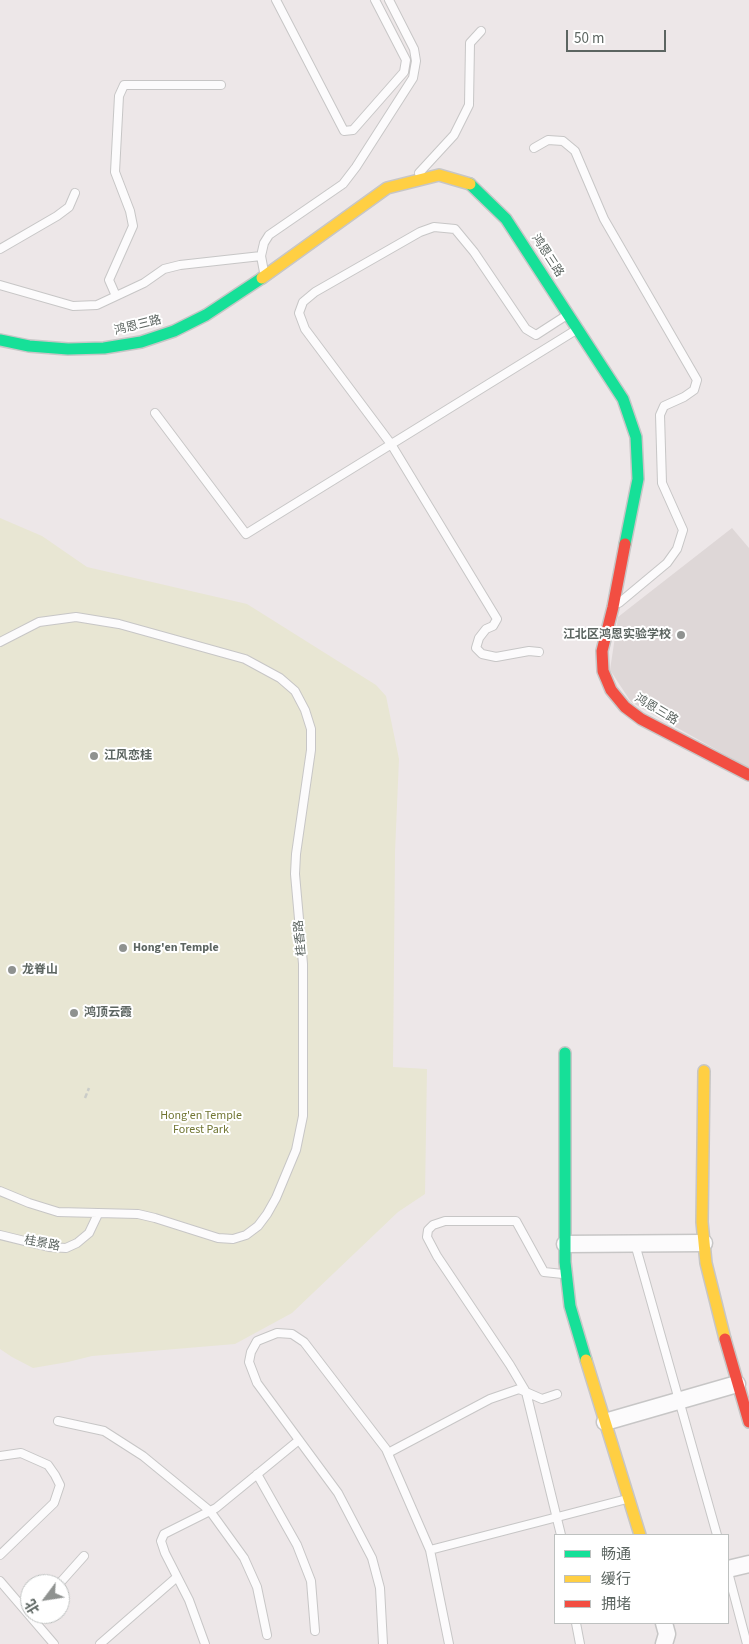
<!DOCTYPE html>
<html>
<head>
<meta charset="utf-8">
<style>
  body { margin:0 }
  #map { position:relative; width:749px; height:1644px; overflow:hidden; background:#ede7e8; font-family:"Source Sans 3","Noto Sans SC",sans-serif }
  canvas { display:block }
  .legend { position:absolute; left:554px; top:1534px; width:175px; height:90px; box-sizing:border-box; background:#fff; border:1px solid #bec1c0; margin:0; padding:6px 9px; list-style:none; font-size:15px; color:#5c6561 }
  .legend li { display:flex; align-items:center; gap:10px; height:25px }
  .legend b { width:25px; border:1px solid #bec1c0 }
  .north { position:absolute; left:20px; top:1574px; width:50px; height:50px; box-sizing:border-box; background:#fff; border:1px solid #bec1c0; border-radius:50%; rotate:239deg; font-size:14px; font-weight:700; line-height:20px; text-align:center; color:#5c6561 }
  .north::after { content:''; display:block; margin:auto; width:18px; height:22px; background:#8f9290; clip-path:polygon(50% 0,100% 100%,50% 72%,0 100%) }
  .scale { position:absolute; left:566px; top:30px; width:100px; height:22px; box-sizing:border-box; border:2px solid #5c6561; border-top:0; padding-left:6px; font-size:15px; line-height:18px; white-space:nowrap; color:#5c6561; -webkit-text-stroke:4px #fff; paint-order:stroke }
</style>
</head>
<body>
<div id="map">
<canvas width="749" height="1644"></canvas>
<ul class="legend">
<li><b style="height:6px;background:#16e098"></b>畅通</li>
<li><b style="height:6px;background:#ffcf43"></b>缓行</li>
<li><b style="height:6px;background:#f24e42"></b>拥堵</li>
</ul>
<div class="north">北</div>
<div class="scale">50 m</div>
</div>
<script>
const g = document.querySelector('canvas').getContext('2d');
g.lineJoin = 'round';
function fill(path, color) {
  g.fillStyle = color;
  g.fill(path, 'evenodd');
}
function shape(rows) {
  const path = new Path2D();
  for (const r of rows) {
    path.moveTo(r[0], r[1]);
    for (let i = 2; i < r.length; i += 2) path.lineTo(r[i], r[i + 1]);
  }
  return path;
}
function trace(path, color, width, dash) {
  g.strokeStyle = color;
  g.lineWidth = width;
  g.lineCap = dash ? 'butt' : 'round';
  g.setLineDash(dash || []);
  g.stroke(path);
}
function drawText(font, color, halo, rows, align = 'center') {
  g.font = font + ' "Source Sans 3","Noto Sans SC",sans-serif';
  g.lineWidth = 4;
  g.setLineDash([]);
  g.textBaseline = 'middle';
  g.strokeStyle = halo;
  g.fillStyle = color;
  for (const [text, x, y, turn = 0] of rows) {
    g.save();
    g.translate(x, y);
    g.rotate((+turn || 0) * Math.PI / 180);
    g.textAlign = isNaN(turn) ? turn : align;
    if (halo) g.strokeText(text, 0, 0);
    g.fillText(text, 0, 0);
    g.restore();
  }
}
fill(shape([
  [732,528,749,548,749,768,631,702,610,670,618,617]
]), '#ded7d7');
fill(shape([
  [0,518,42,536,87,567,247,604,376,685,386,696,399,759,395,852,393,1067,427,1069,425,1194,398,1212,292,1313,235,1344,92,1356,68,1362,33,1368,12,1357,0,1349]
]), '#e8e6d3');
const lane = shape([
  [276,0,344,131,353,130,404,72,406,60,375,0],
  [534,148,548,140,563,141,575,151,604,219,697,380,694,390,684,397,664,406,660,415,662,483,683,530,677,549,667,563,619,603],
  [419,173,454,135,469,105,470,43,481,31],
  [0,249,57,216,69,207,75,193],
  [264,272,261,256,264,243,269,235,343,184,356,167,413,78,416,61,414,49,389,0],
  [0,285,73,306,97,305,144,283,164,269,180,265,261,256],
  [116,296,109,280,133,226,130,211,115,172,119,96,124,85,221,85],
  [155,413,246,534,576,330],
  [0,642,39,622,76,617,119,624,245,659,280,678,295,691,305,710,311,729,311,750,296,854,295,874,303,964,303,1116,296,1150,276,1198,267,1214,258,1226,246,1235,233,1239,218,1238,155,1218,138,1214,58,1212,29,1203,0,1191],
  [539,652,529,651,496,657,482,654,476,648,479,638,486,629,493,626,497,619,391,444,305,329,299,313,303,302,315,292,420,232,434,227,455,229,474,252,526,329,536,335,567,315],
  [0,1235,49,1247,66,1248,77,1243,89,1233,98,1214],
  [635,1244,717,1535],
  [58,1421,104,1431,143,1456,210,1511,244,1558,257,1587,267,1635],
  [388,1453,490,1399,519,1389,542,1399,557,1394],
  [0,1456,21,1453,48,1465,55,1475,60,1485,54,1503,0,1555],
  [257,1474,297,1545,311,1581,315,1631],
  [561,1535,526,1392,510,1365,437,1256,427,1237,428,1230,433,1225,445,1221,516,1221,544,1272,563,1274],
  [430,1550,627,1499],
  [728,1572,747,1644],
  [0,1581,54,1644],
  [59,1584,84,1556],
  [576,1623,580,1644],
  [100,1644,177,1577],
  [205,1644,189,1600,165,1553,161,1541,164,1534,216,1508,299,1440],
  [383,1644,380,1588,372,1558,338,1493,257,1383,249,1362,251,1352,257,1341,277,1333,292,1334,304,1342,386,1449,430,1550,449,1644]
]);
const street = shape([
  [565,1244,704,1243],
  [605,1422,737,1384],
  [728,1569,749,1564],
  [664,1644,667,1634,664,1623]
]);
const fast = shape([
  [470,184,506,219,623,399,636,437,638,479,625,544],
  [0,340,29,346,68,349,104,348,141,342,174,331,206,315,262,278],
  [565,1053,565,1262,570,1306,586,1360]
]);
const slow = shape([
  [262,278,387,188,439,175,470,184],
  [704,1071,702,1222,706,1263,725,1339],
  [586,1360,640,1535]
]);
const jam = shape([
  [625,544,613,607,602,651,603,671,611,690,625,707,641,719,749,775],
  [725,1339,749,1422]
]);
trace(lane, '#c7c6c6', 10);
trace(street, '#c7c6c6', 19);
trace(fast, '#c7c6c6', 14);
trace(slow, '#c7c6c6', 14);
trace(jam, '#c7c6c6', 14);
trace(shape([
  [85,1098,89,1088]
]), '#caccc8', 2.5, [5, 2.5]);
trace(lane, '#fcfbfc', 8);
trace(street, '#fcfbfc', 16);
trace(fast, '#16e098', 11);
trace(slow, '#ffcf43', 11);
trace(jam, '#f24e42', 11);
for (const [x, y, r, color] of [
  [681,635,5,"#8f9290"],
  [94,756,5,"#8f9290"],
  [123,948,5,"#8f9290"],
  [12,970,5,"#8f9290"],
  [74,1013,5,"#8f9290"]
]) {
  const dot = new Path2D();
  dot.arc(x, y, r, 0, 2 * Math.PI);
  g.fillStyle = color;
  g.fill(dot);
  trace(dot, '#fff', 2);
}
drawText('12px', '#5c6561', '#fff', [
  ["鸿恩三路",547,256,57],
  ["鸿恩三路",138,326,-14],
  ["鸿恩三路",656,710,31],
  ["桂香路",301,938,-95],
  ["桂景路",42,1244,11]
]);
drawText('bold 12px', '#5c6561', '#fff', [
  ["江北区鸿恩实验学校",671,635,"right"],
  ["江风恋桂",104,756],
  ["Hong'en Temple",133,948],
  ["龙脊山",22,970],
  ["鸿顶云霞",84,1013]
], 'left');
drawText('12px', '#717633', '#fff', [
  ["Hong'en Temple",201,1116],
  ["Forest Park",201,1130]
]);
</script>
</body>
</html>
